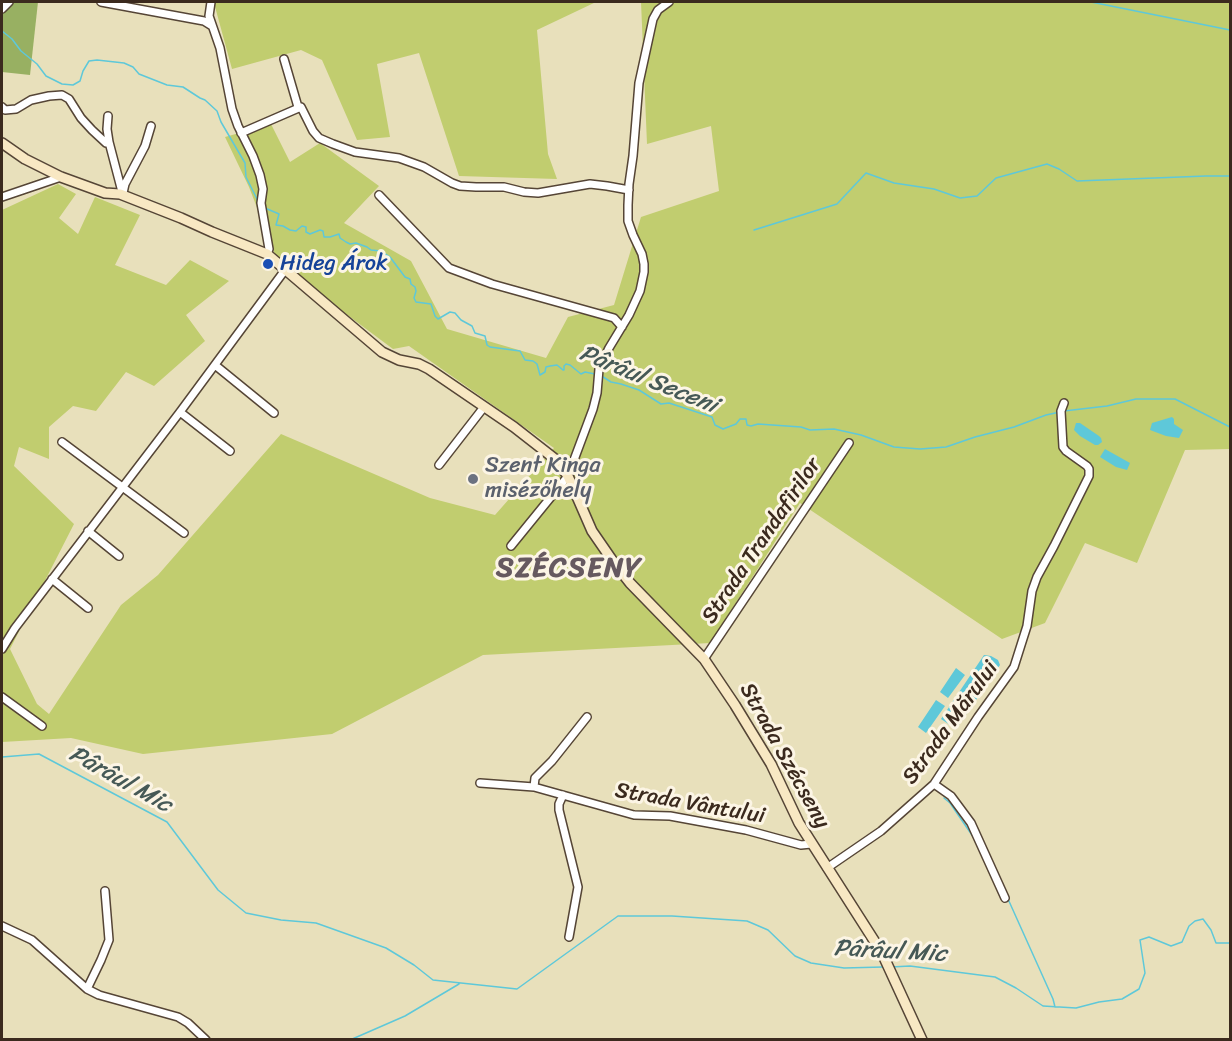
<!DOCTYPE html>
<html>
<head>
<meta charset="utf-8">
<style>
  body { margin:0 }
  #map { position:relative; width:1232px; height:1041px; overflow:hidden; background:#e8e0bb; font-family:Sriracha,sans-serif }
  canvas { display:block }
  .frame { position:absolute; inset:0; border:3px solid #3b2a1e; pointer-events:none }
</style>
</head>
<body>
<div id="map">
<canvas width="1232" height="1041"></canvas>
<div class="frame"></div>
</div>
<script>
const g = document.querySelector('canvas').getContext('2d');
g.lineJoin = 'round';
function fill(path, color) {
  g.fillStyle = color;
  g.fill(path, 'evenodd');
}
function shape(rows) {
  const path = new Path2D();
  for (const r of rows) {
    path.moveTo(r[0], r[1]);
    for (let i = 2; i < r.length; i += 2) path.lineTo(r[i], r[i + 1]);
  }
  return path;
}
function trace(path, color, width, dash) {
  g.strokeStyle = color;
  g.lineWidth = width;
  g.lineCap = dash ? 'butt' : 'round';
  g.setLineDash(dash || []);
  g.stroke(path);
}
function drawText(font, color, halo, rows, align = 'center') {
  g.font = font + ' Sriracha,sans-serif';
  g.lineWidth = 6;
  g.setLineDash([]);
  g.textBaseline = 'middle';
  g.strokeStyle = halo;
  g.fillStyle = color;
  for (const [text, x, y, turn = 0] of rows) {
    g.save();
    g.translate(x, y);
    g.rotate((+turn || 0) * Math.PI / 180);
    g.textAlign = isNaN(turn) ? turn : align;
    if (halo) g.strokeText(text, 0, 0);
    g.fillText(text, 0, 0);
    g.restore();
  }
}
fill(shape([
  [215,2,596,2,537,30,548,154,557,179,459,176,419,53,377,64,390,137,357,140,322,60,301,50,232,69,214,3],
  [641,2,1230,2,1230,449,1185,450,1137,563,1085,543,1045,623,1002,639,800,503,710,643,483,655,332,734,143,754,71,738,2,742,2,210,58,184,76,194,59,218,78,234,95,197,140,215,115,265,166,285,190,260,229,281,186,315,205,341,154,386,126,372,96,411,73,406,49,427,49,459,19,447,14,466,74,524,10,649,37,704,49,714,121,605,158,575,281,434,430,498,495,515,554,448,409,346,393,349,334,305,276,257,249,187,225,137,271,124,290,162,320,143,379,186,344,223,411,261,447,329,546,358,568,317,614,305,641,217,719,191,711,126,647,144]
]), '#c1cd6f');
fill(shape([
  [2,2,38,2,30,75,2,72]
]), '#98b062');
fill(shape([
  [1172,417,1174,419,1174,424,1183,430,1179,438,1166,436,1150,430,1152,423],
  [1076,423,1080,423,1099,436,1101,438,1102,442,1098,445,1095,445,1080,436,1074,430],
  [1105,449,1130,463,1127,470,1116,467,1100,457],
  [984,655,991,656,998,660,1000,665,956,729,941,719],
  [956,668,965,675,948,698,940,692],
  [936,700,945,706,926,733,918,727]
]), '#5ec8d9');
trace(shape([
  [1091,2,1230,30],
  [2,31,12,39,21,51,37,64,46,76,62,84,73,85,80,81,83,71,89,61,97,60,124,63,133,67,139,74,167,85,183,87,200,98,205,100,217,111,221,122,245,163,246,177,257,199,258,206],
  [265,208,279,214,276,225,283,226,290,230,296,231,302,226,306,227,306,232,310,234,320,230,323,231,324,237,330,237,339,234,340,238,346,242,350,244,356,243,367,247,371,250,381,251,390,257,405,277,410,279,411,284,415,287,416,291,414,298,416,302,431,304,435,316,438,319,450,312,455,313,461,320,472,326,475,333,485,336,487,345,490,347,520,351,525,360,533,361,537,364,540,375,545,372,546,367,550,366,557,365,563,370,564,370,564,366,566,364,570,365,581,374,585,372,595,374],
  [754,230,837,204,866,173,894,183,934,189,960,198,977,196,996,178,1047,164,1059,169,1077,181,1206,176,1230,176],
  [600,375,611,382,621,384,639,390,661,404,669,403,712,417,715,425,723,429,736,424,740,419,746,419,747,425,751,426,758,424,801,427,810,430,834,429,861,435,894,447,920,449,946,447,975,437,1014,427,1046,415,1060,412],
  [1064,411,1107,406,1136,399,1175,399,1230,427],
  [2,757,39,754,167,822,218,890,246,913,281,920,316,923,386,948,414,965,433,980,517,989,618,916,672,916,747,921,768,930,795,956,811,963,844,968,883,967],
  [944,798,950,803,974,838],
  [1008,899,1053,999,1055,1007],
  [891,967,910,966,995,977,1016,988,1043,1006,1076,1008,1099,1002,1122,999,1139,989,1145,973,1140,940,1149,937,1171,946,1182,942,1189,926,1195,921,1203,919,1211,930,1216,943,1230,943],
  [350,1040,405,1016,459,984]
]), '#5ec8d9', 1.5);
const street = shape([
  [101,2,204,21,212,26],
  [211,2,209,16,220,48,232,109,238,126,253,156,260,175,263,189,261,203,269,249,267,254],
  [2,9,9,2],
  [284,59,298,107],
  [2,107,5,110,16,109,31,100,49,96,62,95,69,99,81,118,92,130,106,143,109,142,121,188,123,192],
  [108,116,107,129,109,142],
  [241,133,301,107,313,131,319,138,333,144,355,152,399,158,424,167,452,183,460,186,476,187,504,187,524,192,538,193,590,184,607,186,629,190],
  [123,193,125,184,145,146,151,126],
  [379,195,449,268,492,284,614,318,622,327],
  [2,197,61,177],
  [215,365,274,413],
  [180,412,230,451],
  [62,442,184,533],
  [439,465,484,407],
  [88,531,119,556],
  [511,546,568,476,593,409,597,393,599,369,609,348,629,315,640,291,644,272,644,264,642,254,633,235,628,221,628,205,629,184,633,156,639,83,653,19,658,10,669,2],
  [52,579,88,608],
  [2,649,15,628,180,412,285,270],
  [704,659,849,443],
  [2,697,42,726],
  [480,783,534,787,634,815,670,816,746,830,801,845,811,844],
  [934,784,951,796,971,823,1005,898],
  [534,787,535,778,552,761,587,717],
  [563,795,559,804,559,810,578,887,569,937],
  [827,868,881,831,934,784,978,717,1014,667,1027,626,1032,591,1037,577,1054,546,1089,476,1089,469,1087,466,1066,451,1063,447,1061,411,1064,403],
  [2,926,32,940,87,989,99,995,178,1017,188,1023,206,1040],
  [87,989,101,960,109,940,105,891]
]);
const secondary = shape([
  [2,143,25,159,61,177,105,193,120,194,181,218,212,232,267,254,382,352,399,360,419,364,429,369,514,427,555,459,568,476,592,531,612,560,630,583,704,659,735,705,771,764,799,823,882,953,922,1040]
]);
trace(street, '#554536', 10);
trace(secondary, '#554536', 12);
trace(street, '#fff', 7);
trace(secondary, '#f8e8c3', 9);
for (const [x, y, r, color] of [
  [268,264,6,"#1a4fb4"],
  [473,479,6,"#6b7280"]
]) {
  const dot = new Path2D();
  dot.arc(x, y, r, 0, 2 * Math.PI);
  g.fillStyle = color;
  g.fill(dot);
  trace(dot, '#fcf5e5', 2);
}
drawText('22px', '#164399', '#fcf5e5', [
  ["Hideg Árok",280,264]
], 'left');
drawText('22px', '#5b616d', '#fcf5e5', [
  ["Szent Kinga",485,466],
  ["misézőhely",485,491]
], 'left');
drawText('22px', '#3b2a1e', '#fcf5e5', [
  ["Strada Trandafirilor",762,541,-56],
  ["Strada Mărului",951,723,-54],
  ["Strada Szécseny",784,756,61],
  ["Strada Vântului",690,804,10]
]);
drawText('italic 24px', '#465956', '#fcf5e5', [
  ["Pârâul Seceni",648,380,22],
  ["Pârâul Mic",120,780,29],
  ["Pârâul Mic",890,952,3]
]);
g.letterSpacing = '1.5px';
drawText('bold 28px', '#665960', '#fcf5e5', [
  ["SZÉCSENY",569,569]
]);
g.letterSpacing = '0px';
</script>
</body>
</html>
